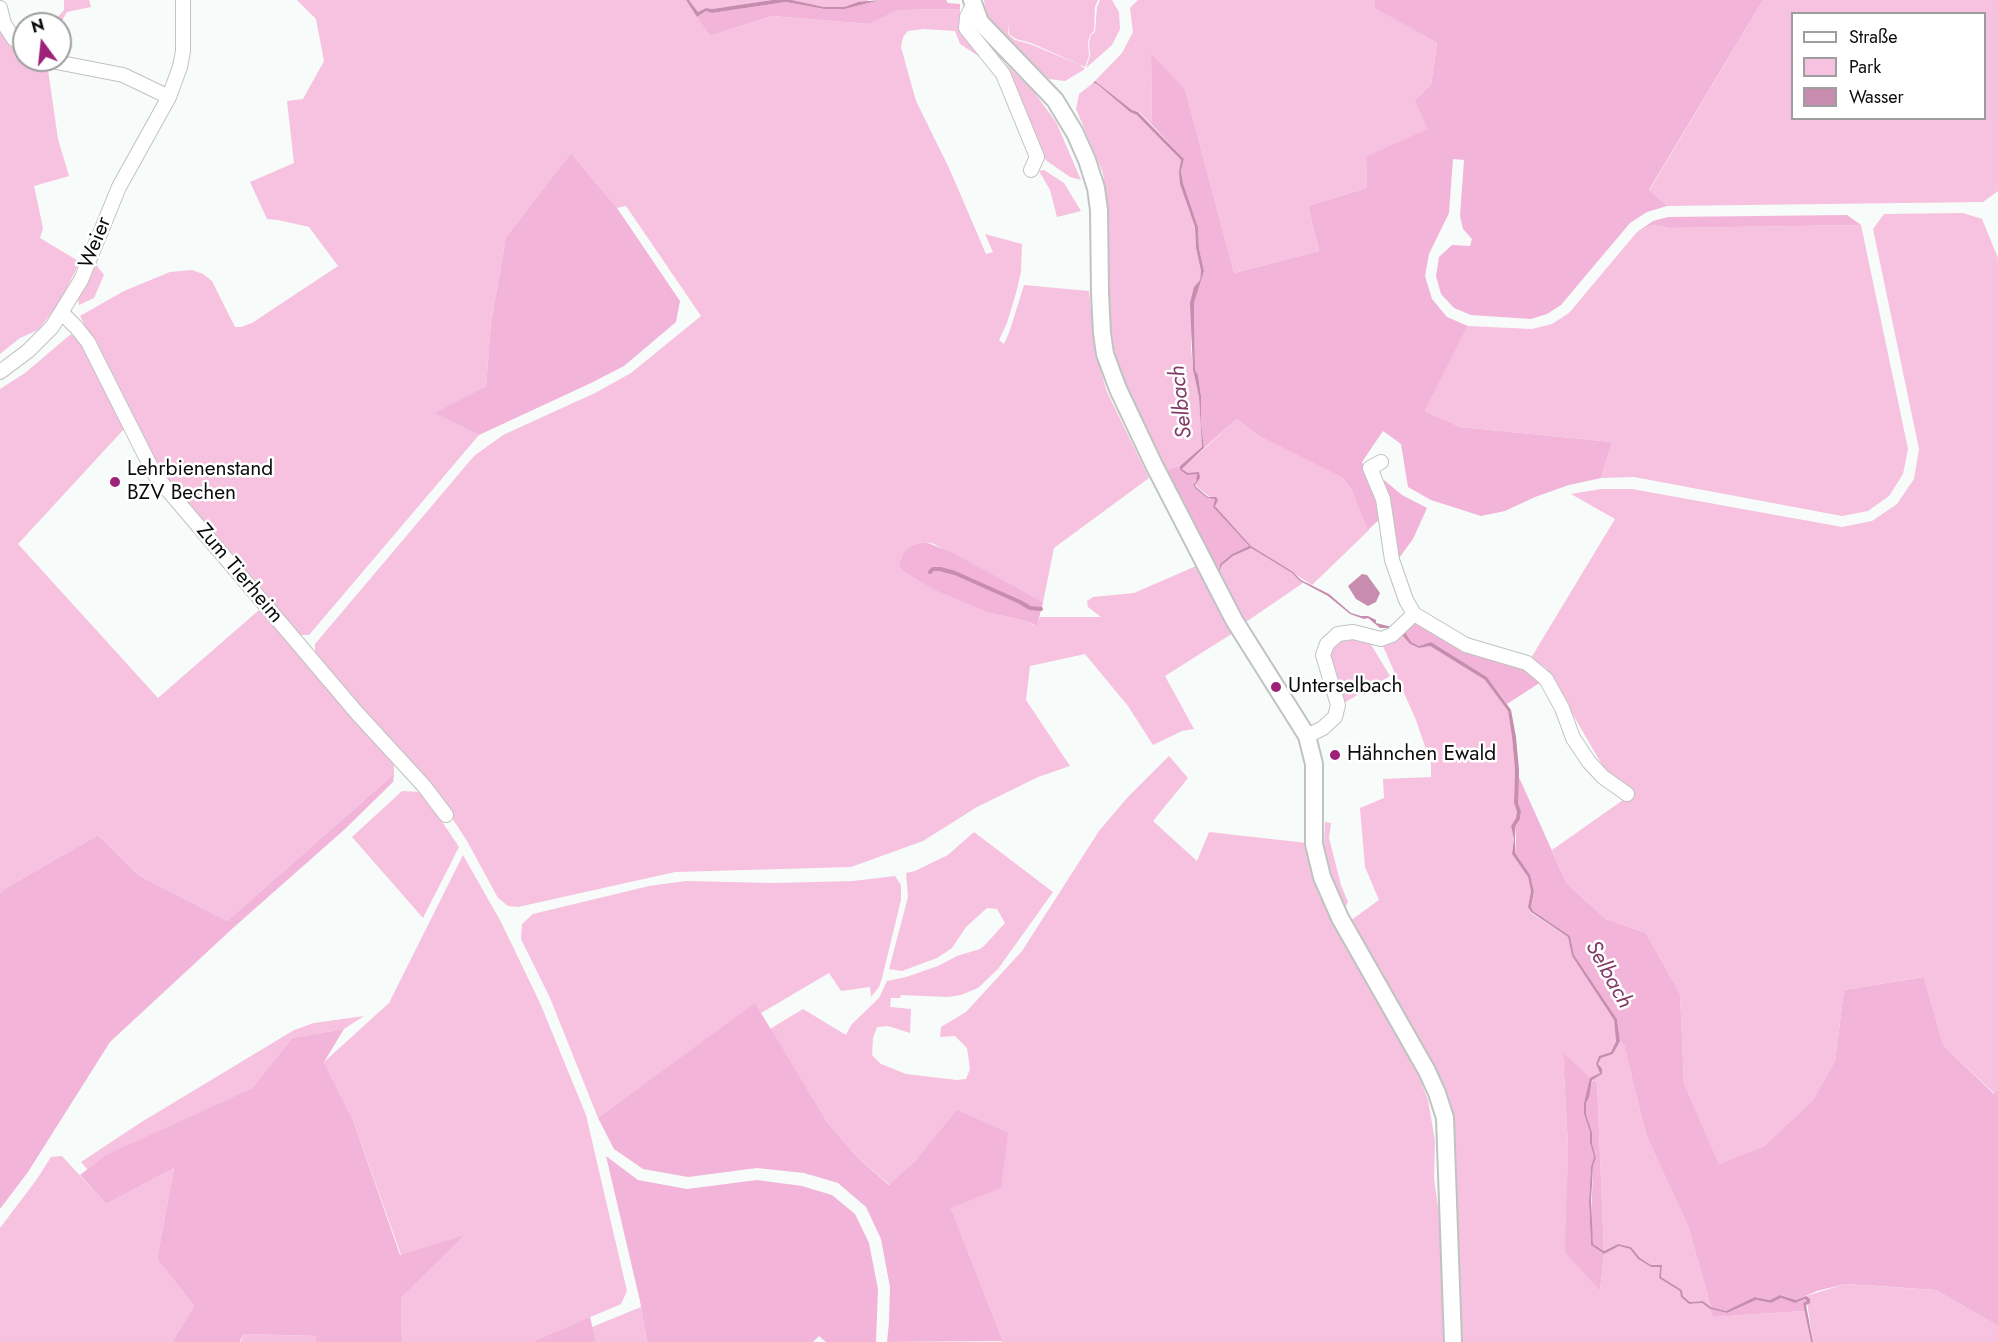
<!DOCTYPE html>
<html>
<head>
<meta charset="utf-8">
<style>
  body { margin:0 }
  #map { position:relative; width:1998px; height:1342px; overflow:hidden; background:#f7fbf9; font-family:Jost,sans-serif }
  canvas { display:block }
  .legend { position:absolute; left:1791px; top:12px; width:195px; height:108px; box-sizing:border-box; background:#fff; border:2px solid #9d9e9e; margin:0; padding:8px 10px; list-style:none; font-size:18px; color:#0b0c0c }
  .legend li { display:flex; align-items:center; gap:12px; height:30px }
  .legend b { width:30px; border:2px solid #9d9e9e }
  .north { position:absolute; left:12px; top:12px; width:60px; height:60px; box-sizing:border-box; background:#fff; border:2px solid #9d9e9e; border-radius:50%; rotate:345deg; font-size:16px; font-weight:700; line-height:24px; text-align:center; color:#0b0c0c }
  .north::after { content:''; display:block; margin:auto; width:21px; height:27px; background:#9d2177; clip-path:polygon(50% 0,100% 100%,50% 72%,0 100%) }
</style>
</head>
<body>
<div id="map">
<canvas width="1998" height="1342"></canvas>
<ul class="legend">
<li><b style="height:8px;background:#fff"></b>Straße</li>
<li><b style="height:16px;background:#f6c2df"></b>Park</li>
<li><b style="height:16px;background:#c78cae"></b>Wasser</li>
</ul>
<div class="north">N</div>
</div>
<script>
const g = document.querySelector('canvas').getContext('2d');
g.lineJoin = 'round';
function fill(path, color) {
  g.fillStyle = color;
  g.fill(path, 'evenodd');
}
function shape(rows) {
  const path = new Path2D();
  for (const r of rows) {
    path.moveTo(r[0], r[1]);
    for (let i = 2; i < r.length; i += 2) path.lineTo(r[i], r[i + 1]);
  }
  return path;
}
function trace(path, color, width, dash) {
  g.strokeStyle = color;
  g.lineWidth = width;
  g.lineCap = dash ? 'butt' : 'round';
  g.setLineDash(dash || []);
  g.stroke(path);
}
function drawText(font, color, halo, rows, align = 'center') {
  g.font = font + ' Jost,sans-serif';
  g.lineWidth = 5;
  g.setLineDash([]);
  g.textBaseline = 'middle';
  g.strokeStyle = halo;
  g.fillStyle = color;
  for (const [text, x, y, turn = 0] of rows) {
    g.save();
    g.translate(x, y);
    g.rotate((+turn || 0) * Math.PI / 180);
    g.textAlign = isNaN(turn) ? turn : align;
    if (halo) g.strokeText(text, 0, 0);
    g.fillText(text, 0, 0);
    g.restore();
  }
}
fill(shape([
  [64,0,89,0,91,7,67,12,60,24,46,24,56,19,64,10],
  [297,0,686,0,710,36,772,16,870,24,898,10,960,9,960,31,989,63,960,44,955,31,924,29,908,31,903,37,901,47,916,101,949,168,986,254,993,252,985,234,1022,244,1021,272,1016,293,1007,323,999,340,1004,344,1009,333,1024,285,1089,291,1096,354,1107,392,1149,478,1054,548,1043,602,934,544,925,542,912,545,904,551,899,563,990,613,1026,621,1036,626,1040,617,1101,617,1088,607,1087,601,1093,597,1134,593,1196,566,1233,633,1165,676,1194,729,1182,731,1153,745,1128,706,1085,654,1030,666,1026,700,1070,766,1038,777,977,807,923,841,851,867,675,872,518,907,508,906,498,898,467,841,439,798,315,658,315,644,474,456,503,435,595,393,631,373,701,316,626,206,617,208,571,153,506,237,491,323,486,386,436,413,479,435,309,635,295,635,162,475,147,451,80,316,124,291,170,272,192,270,203,274,212,281,235,327,241,327,252,323,338,266,309,227,278,220,267,219,250,182,294,163,287,101,303,99,324,61,316,19],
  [689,0,772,0,712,9,706,8,698,12],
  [792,0,869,0,866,3,858,2,844,7,824,7],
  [984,0,1098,0,1095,7,1094,31,1090,35,1088,42,1089,56,1085,67,1031,43,1016,39,1009,34,1008,24,1008,34,1015,40,1030,44,1080,65,1085,69,1065,81,1049,79,999,30,986,13],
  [1100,0,1112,0,1119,12,1120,29,1112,45,1086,68,1090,56,1089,42,1091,35,1095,32,1097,7],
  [1138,0,1375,0,1376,8,1437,43,1431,85,1429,129,1366,156,1367,188,1308,206,1319,251,1234,273,1185,89,1151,55,1152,125,1139,112,1132,110,1095,81,1122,53,1133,32,1130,8],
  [1763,0,1998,0,1998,191,1983,202,1667,206,1649,191],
  [1792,14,1984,14,1984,118,1792,118],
  [0,24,24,51,24,60,36,60,39,62,39,69,48,70,58,139,69,176,34,186,43,228,40,238,80,262,58,305,38,330,20,338,0,354],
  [977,36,1034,92,1056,122,1081,180,1070,177,1047,161,1036,147],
  [1093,83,1097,84,1130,112,1137,114,1181,160,1179,171,1186,201,1195,227,1196,248,1201,271,1200,280,1194,287,1191,346,1193,370,1199,397,1202,447,1180,466,1165,470,1124,385,1114,349,1108,309,1107,215,1103,173,1076,109,1079,94],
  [1044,170,1064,183,1081,211,1057,217,1050,190,1039,171],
  [1963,213,1982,219,1998,258,1998,1090,1995,1094,1943,1045,1922,977,1844,990,1835,1061,1812,1101,1764,1146,1719,1166,1684,1083,1680,994,1646,933,1606,919,1567,884,1552,850,1633,793,1605,770,1546,668,1531,658,1615,519,1571,494,1601,489,1632,489,1842,527,1872,521,1897,504,1914,479,1919,449,1873,229,1884,214],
  [1653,225,1670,228,1861,225,1908,449,1903,474,1889,496,1868,511,1842,516,1634,477,1601,478,1612,442,1460,427,1425,411,1468,326,1532,329,1552,324,1569,313,1637,232],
  [94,262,104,275,94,298,79,305,78,299],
  [71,334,86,349,125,428,18,544,158,698,259,610,394,763,394,774,227,921,138,875,98,835,6,888,0,893,0,389,25,373],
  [1237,419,1259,436,1343,478,1352,491,1369,530,1312,585,1251,546,1215,506,1210,497,1197,487,1190,474,1182,469],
  [1251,548,1292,573,1303,583,1243,624,1218,574,1222,565,1233,556],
  [1401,634,1410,644,1419,648,1430,646,1485,680,1508,711,1512,737,1515,770,1514,803,1517,812,1517,818,1511,826,1514,839,1512,854,1528,877,1531,891,1528,907,1531,913,1568,937,1572,956,1614,1020,1616,1040,1611,1052,1599,1056,1596,1064,1600,1073,1591,1078,1563,1054,1568,1147,1566,1252,1600,1291,1604,1254,1619,1246,1630,1249,1638,1259,1651,1267,1660,1267,1659,1278,1681,1291,1681,1297,1689,1304,1702,1303,1710,1309,1713,1317,1805,1311,1811,1342,1460,1342,1453,1119,1446,1093,1427,1055,1350,921,1379,900,1365,867,1360,808,1384,798,1383,779,1431,777,1431,764,1416,720,1382,644],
  [1351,637,1370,643,1390,676,1342,704,1328,656,1331,646,1339,638],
  [1169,756,1188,778,1153,821,1197,861,1209,832,1307,843,1413,1062,1428,1100,1435,1141,1434,1179,1442,1233,1443,1342,1000,1342,1003,1341,951,1208,917,1159,890,1185,858,1158,827,1122,770,1029,803,1009,846,1035,851,1025,879,998,887,981,906,977,938,966,957,956,980,949,984,946,1005,923,997,909,987,908,966,927,952,948,937,958,902,971,889,969,908,897,906,873,915,871,948,855,974,832,1053,892,998,969,978,988,961,995,947,997,901,995,900,998,891,998,890,1007,911,1009,910,1033,888,1026,877,1027,873,1038,872,1055,881,1064,906,1074,957,1080,966,1079,970,1069,967,1048,955,1036,940,1037,941,1027,966,1012,1022,951,1099,831,1127,798],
  [402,791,420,792,431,805,459,847,423,918,352,837],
  [1325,822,1331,823,1329,838,1341,885,1348,902,1345,908,1343,907,1334,889,1324,847],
  [463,855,501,922,540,1003,586,1115,627,1291,621,1304,532,1342,402,1342,401,1298,464,1236,401,1255,353,1120,324,1062,389,1003],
  [895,876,901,885,901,900,882,978,879,987,871,997,870,987,841,991,829,973,761,1013,755,1004,598,1118,550,998,521,939,522,924,533,914,649,886,686,881,774,883,853,881],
  [364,1016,344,1029,292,1038,252,1088,107,1155,88,1170,81,1162,140,1123,294,1030,314,1023],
  [1620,1041,1624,1045,1646,1135,1688,1226,1711,1307,1703,1301,1690,1302,1683,1296,1682,1290,1661,1277,1662,1265,1651,1265,1640,1258,1631,1247,1618,1244,1604,1251,1597,1083,1593,1079,1602,1074,1598,1064,1601,1058,1613,1054],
  [62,1156,106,1204,174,1168,157,1259,194,1306,172,1342,0,1342,0,1228,37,1179,51,1157],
  [1845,1284,1936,1290,1998,1326,1998,1342,1813,1342,1806,1296],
  [641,1307,647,1342,596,1342,592,1327],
  [243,1334,317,1336,315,1342,241,1342]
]), '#f6c2df');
fill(shape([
  [880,0,946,0,948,3,960,4,960,9,898,10,870,24,772,16,710,36,697,17,706,11,712,13,786,2,824,9,845,9],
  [1375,0,1763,0,1649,190,1667,206,1647,212,1630,223,1561,305,1547,314,1531,319,1471,315,1454,308,1441,294,1436,276,1439,257,1452,245,1470,246,1472,239,1463,229,1460,216,1464,160,1453,159,1449,213,1429,254,1425,276,1432,299,1447,317,1468,326,1425,411,1460,427,1612,442,1601,478,1569,485,1535,497,1505,511,1481,516,1431,500,1408,487,1401,444,1383,431,1362,462,1382,517,1368,530,1352,491,1343,478,1259,436,1237,419,1204,448,1201,424,1201,396,1198,375,1195,370,1194,303,1204,271,1199,248,1198,227,1183,183,1181,171,1184,159,1152,125,1151,54,1185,89,1234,273,1319,251,1308,206,1367,188,1366,156,1428,129,1415,101,1431,85,1437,43,1375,8],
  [571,153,617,208,680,301,676,322,624,366,591,383,479,435,435,413,486,386,491,323,506,237],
  [1847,215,1861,225,1670,228,1653,225,1637,232,1653,221,1668,217],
  [1180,466,1180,470,1187,475,1197,474,1198,477,1193,484,1195,488,1207,498,1215,499,1213,507,1249,546,1232,554,1220,564,1217,572,1165,470],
  [1384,480,1402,495,1427,508,1413,539,1399,558,1388,496,1382,482],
  [925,542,949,551,1043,602,1042,608,1030,608,1020,601,956,572,933,568,929,572,940,570,955,574,1019,602,1029,609,1039,609,1041,610,1037,626,1026,621,990,613,933,589,902,570,899,563,904,551,912,545],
  [1417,622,1523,666,1544,680,1507,704,1487,677,1431,642,1419,646,1410,642,1404,631,1409,625],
  [394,774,393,782,345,829,233,928,110,1042,28,1172,0,1209,0,893,6,888,98,835,138,875,227,921],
  [1518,775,1567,884,1606,919,1646,933,1680,994,1684,1083,1719,1165,1764,1146,1812,1101,1835,1061,1844,990,1923,977,1943,1045,1994,1094,1998,1090,1998,1326,1936,1290,1878,1286,1845,1284,1817,1291,1796,1300,1781,1295,1770,1300,1756,1297,1726,1311,1711,1307,1688,1226,1646,1135,1624,1045,1620,1041,1617,1019,1574,955,1570,936,1533,911,1531,907,1534,891,1530,876,1515,854,1516,838,1515,827,1520,819,1521,812,1518,803],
  [755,1003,827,1122,858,1158,889,1185,917,1159,957,1110,1008,1133,1001,1188,951,1208,1003,1341,887,1342,889,1322,890,1287,881,1239,866,1207,838,1183,804,1173,757,1168,688,1177,643,1169,614,1149,598,1118],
  [344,1029,324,1062,353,1120,400,1255,465,1235,401,1298,402,1342,315,1342,316,1336,243,1334,240,1342,172,1342,194,1306,157,1259,174,1168,106,1204,80,1175,106,1155,252,1088,292,1038],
  [1563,1053,1591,1078,1584,1103,1584,1114,1590,1132,1590,1143,1594,1157,1591,1166,1589,1202,1591,1245,1604,1254,1600,1291,1565,1252,1568,1147],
  [1593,1079,1597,1083,1604,1251,1593,1244,1591,1222,1593,1166,1596,1158,1592,1143,1592,1132,1586,1114,1586,1103],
  [606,1156,638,1180,687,1189,757,1180,802,1186,832,1195,855,1214,869,1243,878,1289,876,1342,826,1342,819,1336,813,1342,647,1342,640,1301],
  [1781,1298,1795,1303,1805,1299,1807,1301,1803,1303,1805,1311,1713,1317,1710,1309,1727,1313,1756,1300,1771,1303],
  [590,1317,596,1342,532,1342]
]), '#f2b4d8');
fill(shape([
  [686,0,689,0,698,12,706,8,712,9,772,0,792,0,824,7,844,7,858,2,880,0,845,9,824,9,786,2,712,13,706,11,697,17],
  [1095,81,1132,110,1138,112,1184,159,1181,171,1183,183,1198,227,1199,248,1204,271,1194,303,1195,370,1198,375,1201,396,1201,424,1204,448,1182,469,1188,473,1199,472,1200,478,1195,485,1196,487,1208,497,1216,497,1218,500,1215,506,1251,546,1293,572,1301,580,1329,594,1351,613,1361,616,1368,616,1376,620,1376,623,1392,627,1391,628,1380,628,1368,618,1364,619,1350,614,1328,596,1300,581,1292,573,1251,548,1233,556,1222,565,1218,574,1220,564,1232,554,1249,546,1213,507,1215,499,1207,498,1195,488,1193,484,1196,482,1197,474,1187,475,1180,470,1180,466,1202,447,1199,397,1193,370,1190,303,1194,287,1200,280,1201,271,1196,248,1195,227,1180,184,1179,171,1181,160,1137,115,1130,112,1097,84,1093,83],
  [1362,574,1367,575,1380,593,1376,602,1368,606,1356,599,1348,586],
  [1404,631,1411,642,1419,646,1431,642,1487,677,1511,710,1516,737,1519,770,1518,803,1521,811,1520,819,1515,827,1515,853,1530,875,1534,891,1531,907,1533,911,1570,936,1574,955,1617,1019,1620,1041,1613,1054,1601,1058,1598,1064,1602,1069,1602,1074,1592,1080,1589,1097,1586,1103,1586,1114,1592,1132,1592,1143,1596,1158,1593,1166,1591,1201,1593,1244,1604,1251,1618,1244,1631,1247,1640,1258,1651,1265,1662,1265,1661,1277,1682,1290,1683,1296,1690,1302,1703,1301,1711,1307,1726,1311,1755,1297,1770,1300,1780,1295,1796,1300,1806,1296,1810,1299,1810,1303,1806,1305,1813,1342,1811,1342,1803,1303,1807,1301,1805,1299,1795,1303,1781,1298,1771,1303,1756,1300,1727,1313,1710,1309,1702,1303,1689,1304,1681,1297,1680,1291,1659,1278,1660,1267,1651,1267,1638,1259,1630,1249,1619,1246,1604,1254,1591,1245,1589,1202,1591,1166,1594,1157,1590,1143,1590,1132,1584,1114,1584,1103,1590,1078,1600,1073,1596,1064,1599,1056,1611,1052,1616,1041,1614,1020,1572,956,1568,937,1531,912,1528,907,1531,891,1528,877,1512,854,1514,839,1511,826,1516,818,1517,812,1514,803,1515,770,1512,737,1508,711,1485,680,1430,646,1419,648,1410,644,1401,634]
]), '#c78cae');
trace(shape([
  [930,572,933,569,940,569,955,573,1020,602,1030,608,1041,609]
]), '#c78cae', 4);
const minor = shape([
  [973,5,967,17,966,28,1003,74,1037,157,1031,170],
  [0,8,4,24,14,39,24,47],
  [46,60,123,75,169,97],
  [62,313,76,327,88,342,155,475,357,713,424,786,446,815],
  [0,372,28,351,52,327,81,280,119,187,169,97,180,67,183,51,183,0],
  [1414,614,1466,645,1527,663,1546,679,1562,708,1573,738,1589,762,1603,777,1627,794],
  [1307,736,1323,728,1335,717,1338,705,1323,655,1327,644,1338,634,1353,632,1381,639,1392,635,1414,614,1406,600,1392,560,1383,499,1370,468,1381,462]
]);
const tertiary = shape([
  [972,0,980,22,1055,100,1075,133,1087,160,1096,188,1099,210,1100,293,1102,333,1105,354,1118,389,1154,465,1234,620,1307,736,1314,764,1314,844,1322,877,1340,918,1427,1071,1437,1093,1445,1118,1453,1342]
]);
trace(minor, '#bfc3c2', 16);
trace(tertiary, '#bfc3c2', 20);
trace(minor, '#fff', 14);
trace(tertiary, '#fff', 16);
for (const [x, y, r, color] of [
  [115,482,6,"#9d2177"],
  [1276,687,6,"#9d2177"],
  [1335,755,6,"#9d2177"]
]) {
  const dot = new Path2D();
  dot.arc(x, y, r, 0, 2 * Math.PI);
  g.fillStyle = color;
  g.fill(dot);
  trace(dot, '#fff', 2);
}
drawText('21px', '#0b0c0c', '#fff', [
  ["Weier",96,243,-68],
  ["Zum Tierheim",239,574,50]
]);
drawText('21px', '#0b0c0c', '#fff', [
  ["Lehrbienenstand",127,470],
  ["BZV Bechen",127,494],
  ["Unterselbach",1288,687],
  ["Hähnchen Ewald",1347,755]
], 'left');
drawText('italic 22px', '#823a67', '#fff', [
  ["Selbach",1182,402,-96],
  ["Selbach",1608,975,61]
]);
</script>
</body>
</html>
